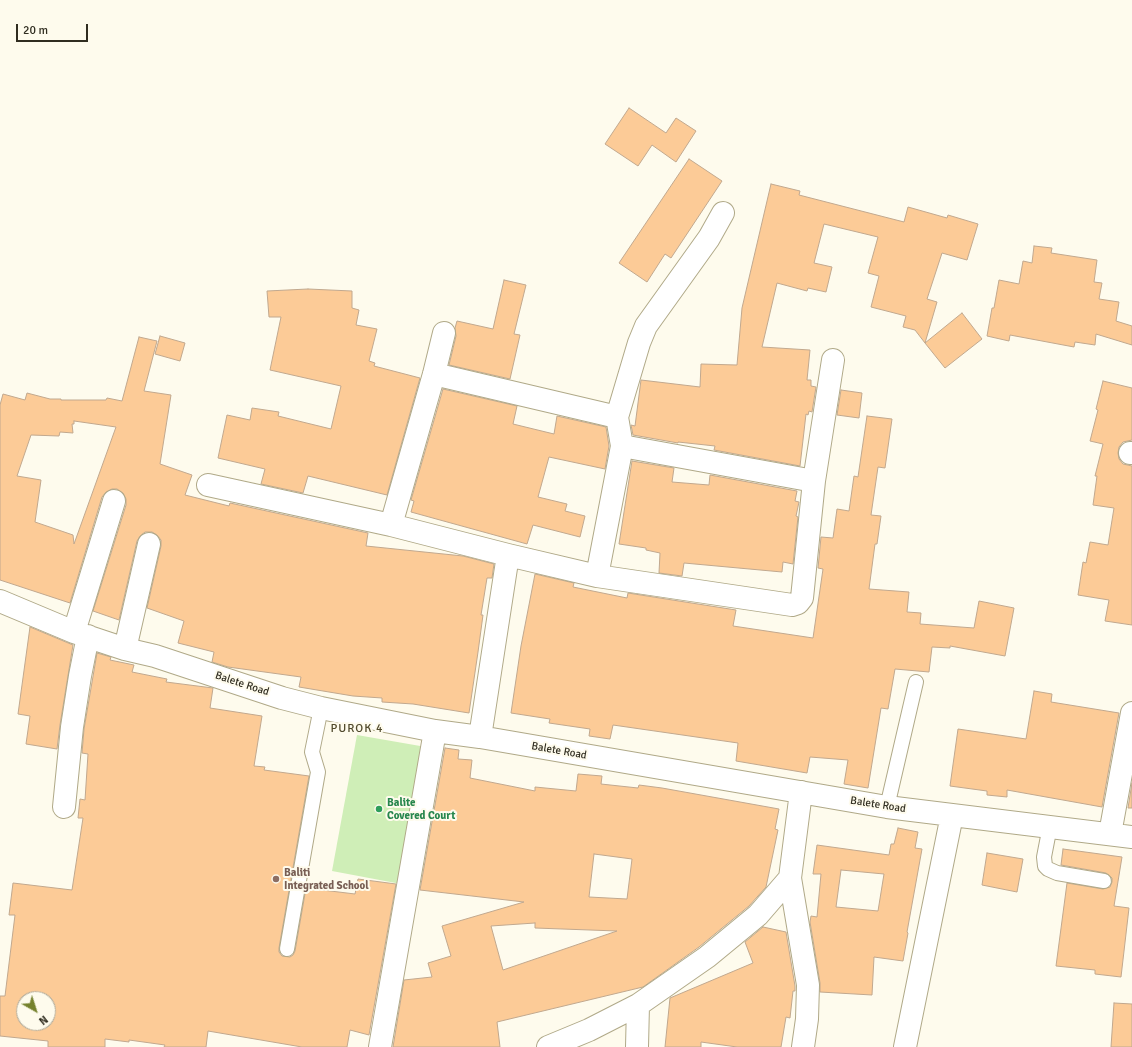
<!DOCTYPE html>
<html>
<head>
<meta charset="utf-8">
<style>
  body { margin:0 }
  #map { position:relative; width:1132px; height:1047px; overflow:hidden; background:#fefbed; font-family:Signika,sans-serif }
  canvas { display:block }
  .north { position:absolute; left:16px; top:991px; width:40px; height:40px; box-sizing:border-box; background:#fefbed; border:1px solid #aca99b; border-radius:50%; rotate:141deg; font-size:11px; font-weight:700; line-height:16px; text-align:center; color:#302d20 }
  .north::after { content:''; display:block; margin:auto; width:14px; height:18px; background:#75812d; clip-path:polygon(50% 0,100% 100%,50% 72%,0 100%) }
  .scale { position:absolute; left:16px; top:24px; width:72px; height:18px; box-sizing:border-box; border:2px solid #302d20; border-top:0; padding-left:5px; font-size:12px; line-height:14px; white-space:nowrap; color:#302d20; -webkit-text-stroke:3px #fefbed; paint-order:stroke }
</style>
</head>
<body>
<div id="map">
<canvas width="1132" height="1047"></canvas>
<div class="north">N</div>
<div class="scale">20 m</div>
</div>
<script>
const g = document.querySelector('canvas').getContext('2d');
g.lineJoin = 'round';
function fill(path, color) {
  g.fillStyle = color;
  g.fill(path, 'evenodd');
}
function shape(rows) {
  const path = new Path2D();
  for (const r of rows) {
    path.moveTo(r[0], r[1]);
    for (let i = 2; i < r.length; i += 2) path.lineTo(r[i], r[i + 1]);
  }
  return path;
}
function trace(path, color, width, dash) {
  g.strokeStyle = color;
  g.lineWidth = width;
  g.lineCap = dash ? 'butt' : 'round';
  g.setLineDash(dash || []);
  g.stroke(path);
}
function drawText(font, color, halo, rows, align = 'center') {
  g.font = font + ' Signika,sans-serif';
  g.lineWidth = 4;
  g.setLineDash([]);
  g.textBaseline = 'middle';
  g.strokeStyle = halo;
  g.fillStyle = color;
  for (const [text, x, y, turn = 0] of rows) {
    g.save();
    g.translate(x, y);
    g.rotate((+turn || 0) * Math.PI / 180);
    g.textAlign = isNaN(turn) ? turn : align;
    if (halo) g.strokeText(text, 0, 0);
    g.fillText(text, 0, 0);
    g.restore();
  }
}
fill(shape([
  [357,735,426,747,401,884,332,871]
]), '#cfeeb7');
const building = shape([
  [629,108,666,133,676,118,696,131,676,162,652,145,638,166,605,144,629,108],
  [689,159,722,181,671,258,665,254,647,282,619,263,689,159],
  [771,184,800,191,799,195,904,222,908,207,947,218,948,215,978,224,967,260,942,253,927,299,937,302,925,343,915,330,903,327,906,316,871,307,879,276,868,273,878,237,824,224,814,263,832,267,826,292,808,288,807,291,777,283,762,347,810,350,807,380,811,380,811,386,816,387,812,412,809,411,808,415,806,414,800,466,714,450,715,446,678,442,678,443,633,435,631,425,635,426,641,380,700,387,701,364,737,365,742,308,771,184],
  [1034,246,1052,248,1051,253,1097,260,1094,282,1102,283,1099,299,1119,302,1116,321,1132,326,1132,345,1096,334,1095,345,1075,342,1074,347,1010,335,1009,341,987,336,992,308,994,308,999,280,1019,284,1023,261,1032,263,1034,246],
  [504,280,526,285,514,334,520,335,510,379,449,365,456,336,455,328,457,321,493,329,504,280],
  [308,289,352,291,352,308,359,310,356,325,377,329,369,361,375,363,374,366,420,378,387,495,308,476,303,493,261,484,265,469,218,458,227,415,250,420,252,408,279,412,278,416,331,429,341,386,270,370,281,317,269,317,267,291,308,289],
  [962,313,982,339,945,368,925,343,962,313],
  [160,336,185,343,180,361,155,354,160,336],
  [139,337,157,341,144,391,171,395,160,464,192,475,185,495,229,506,230,503,368,533,366,546,463,556,494,564,492,578,487,578,481,615,483,615,478,652,469,713,413,704,382,702,382,698,353,696,299,687,301,677,228,667,212,662,214,652,178,643,184,621,147,608,161,546,161,540,157,535,152,532,145,532,140,536,137,541,119,620,93,611,126,505,126,499,123,493,117,489,112,489,106,492,102,497,70,603,0,580,0,405,3,394,25,400,27,393,50,399,61,399,61,400,106,400,107,398,122,401,139,337],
  [74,421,116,427,74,544,73,535,35,522,41,480,17,476,31,435,59,436,60,432,73,433,72,424,74,424,74,421],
  [1103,381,1132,388,1132,440,1123,442,1119,447,1118,453,1119,459,1123,464,1132,466,1132,625,1105,621,1109,600,1078,595,1083,562,1086,563,1090,542,1108,545,1114,508,1093,505,1097,476,1095,476,1103,444,1090,441,1098,410,1096,409,1103,381],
  [443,389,517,406,513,424,554,434,557,416,606,427,609,446,605,469,549,457,538,497,567,504,565,511,585,516,580,537,533,525,527,544,411,512,414,501,411,500,443,389],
  [841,390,862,393,859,418,837,415,841,390],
  [867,416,892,419,885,468,878,467,871,515,881,516,877,544,875,544,869,589,909,592,907,612,921,613,920,624,974,628,979,601,1014,608,1005,656,950,646,950,648,932,647,929,672,895,669,888,709,881,708,868,788,844,784,848,760,810,757,807,773,736,761,738,743,613,725,610,739,589,736,590,729,549,723,550,719,511,713,521,646,535,574,574,583,573,587,627,598,628,593,736,610,733,626,813,638,823,569,818,568,821,537,833,538,837,509,849,511,854,476,858,477,867,416],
  [632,461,674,468,672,482,709,485,710,475,797,491,795,501,799,502,796,516,798,517,793,564,783,562,782,572,684,563,682,576,659,573,660,553,646,550,646,548,619,544,632,461],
  [30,627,73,645,60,725,57,749,26,744,30,716,18,714,30,627],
  [97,653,111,657,110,660,134,665,132,672,167,679,166,682,213,688,210,708,262,716,254,766,265,767,264,770,309,776,279,948,279,952,282,956,290,957,293,955,295,951,306,888,355,894,358,879,396,884,369,1035,350,1030,347,1047,302,1047,208,1031,206,1047,164,1047,165,1045,129,1040,129,1042,105,1039,105,1047,48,1047,48,1041,0,1036,0,996,5,996,15,915,9,915,13,883,72,890,83,818,78,818,80,799,85,800,88,754,82,753,84,729,97,653],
  [24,999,48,999,48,1023,24,1023,24,999],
  [1034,691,1052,694,1051,702,1119,713,1102,807,1007,790,1007,797,987,795,987,791,950,786,958,729,1026,739,1034,691],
  [445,748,459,750,458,759,472,760,470,778,535,791,535,787,576,791,578,774,602,776,601,784,638,788,639,785,662,788,779,809,775,829,778,830,766,887,749,906,699,947,643,987,497,1022,500,1047,393,1047,404,980,432,977,428,963,451,956,442,926,524,902,420,890,445,748],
  [594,854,632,859,627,899,589,897,594,854],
  [535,923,535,928,617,931,503,970,491,926,535,923],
  [1132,783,1132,808,1128,808,1132,783],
  [898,828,918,832,915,848,922,849,907,932,908,933,903,961,874,957,872,995,820,992,820,983,810,922,811,916,817,917,821,874,813,874,817,845,889,855,891,844,894,844,898,828],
  [841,870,884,874,878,911,836,907,841,870],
  [1063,849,1122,857,1114,906,1129,908,1121,977,1095,974,1095,970,1056,966,1067,883,1103,889,1110,887,1112,882,1112,878,1106,873,1061,865,1063,849],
  [987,853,1023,859,1017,892,982,885,987,853],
  [763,927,786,932,795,986,795,991,793,991,790,1018,786,1017,781,1047,737,1047,701,1042,701,1047,665,1047,670,998,753,963,745,942,763,927],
  [1114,1003,1132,1004,1132,1047,1111,1047,1114,1003]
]);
fill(building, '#fccb97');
trace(building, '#c1a88e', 1);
const service = shape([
  [887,807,916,682],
  [1050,826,1044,857,1045,866,1048,869,1057,873,1104,881],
  [287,949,318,772,312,752,321,708]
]);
const minor = shape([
  [434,374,617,417,622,446,597,576],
  [617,417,639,343,646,326,709,238,723,213],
  [622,446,814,481],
  [1130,453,1132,453],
  [208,485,391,525,508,555,597,576,792,605,798,603,802,598,814,481,833,360],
  [391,525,434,374,444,333],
  [0,601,74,632,125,649,155,656,282,698,321,708,435,731,480,737,887,807,1132,837],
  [74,632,114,501],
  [125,649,149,544],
  [480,737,508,555],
  [801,792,790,878,808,985,807,1019,803,1047],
  [64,807,72,727,80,676,88,636],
  [1110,834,1132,713],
  [380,1047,435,731],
  [548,1047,589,1030,638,1005,707,957,758,915,790,878],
  [637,1047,638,1005],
  [905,1047,952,815]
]);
trace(service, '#b0a988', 16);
trace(minor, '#b0a988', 24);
trace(service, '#fff', 14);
trace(minor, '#fff', 22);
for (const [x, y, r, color] of [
  [379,809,4,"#2e9e5b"],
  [276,879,4,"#8d6e63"]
]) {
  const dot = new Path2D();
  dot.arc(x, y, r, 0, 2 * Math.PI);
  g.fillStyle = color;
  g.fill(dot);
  trace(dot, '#fefbed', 1.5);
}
drawText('11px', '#302d20', '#fefbed', [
  ["Balete Road",242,684,18],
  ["Balete Road",559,751,10],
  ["Balete Road",878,805,9]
]);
drawText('bold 11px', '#27864d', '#fefbed', [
  ["Balite",387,803],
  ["Covered Court",387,816]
], 'left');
drawText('bold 11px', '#785e54', '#fefbed', [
  ["Baliti",284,873],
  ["Integrated School",284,886]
], 'left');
g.letterSpacing = '1px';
drawText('12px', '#50492c', '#fefbed', [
  ["PUROK 4",357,729]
]);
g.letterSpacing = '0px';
</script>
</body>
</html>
